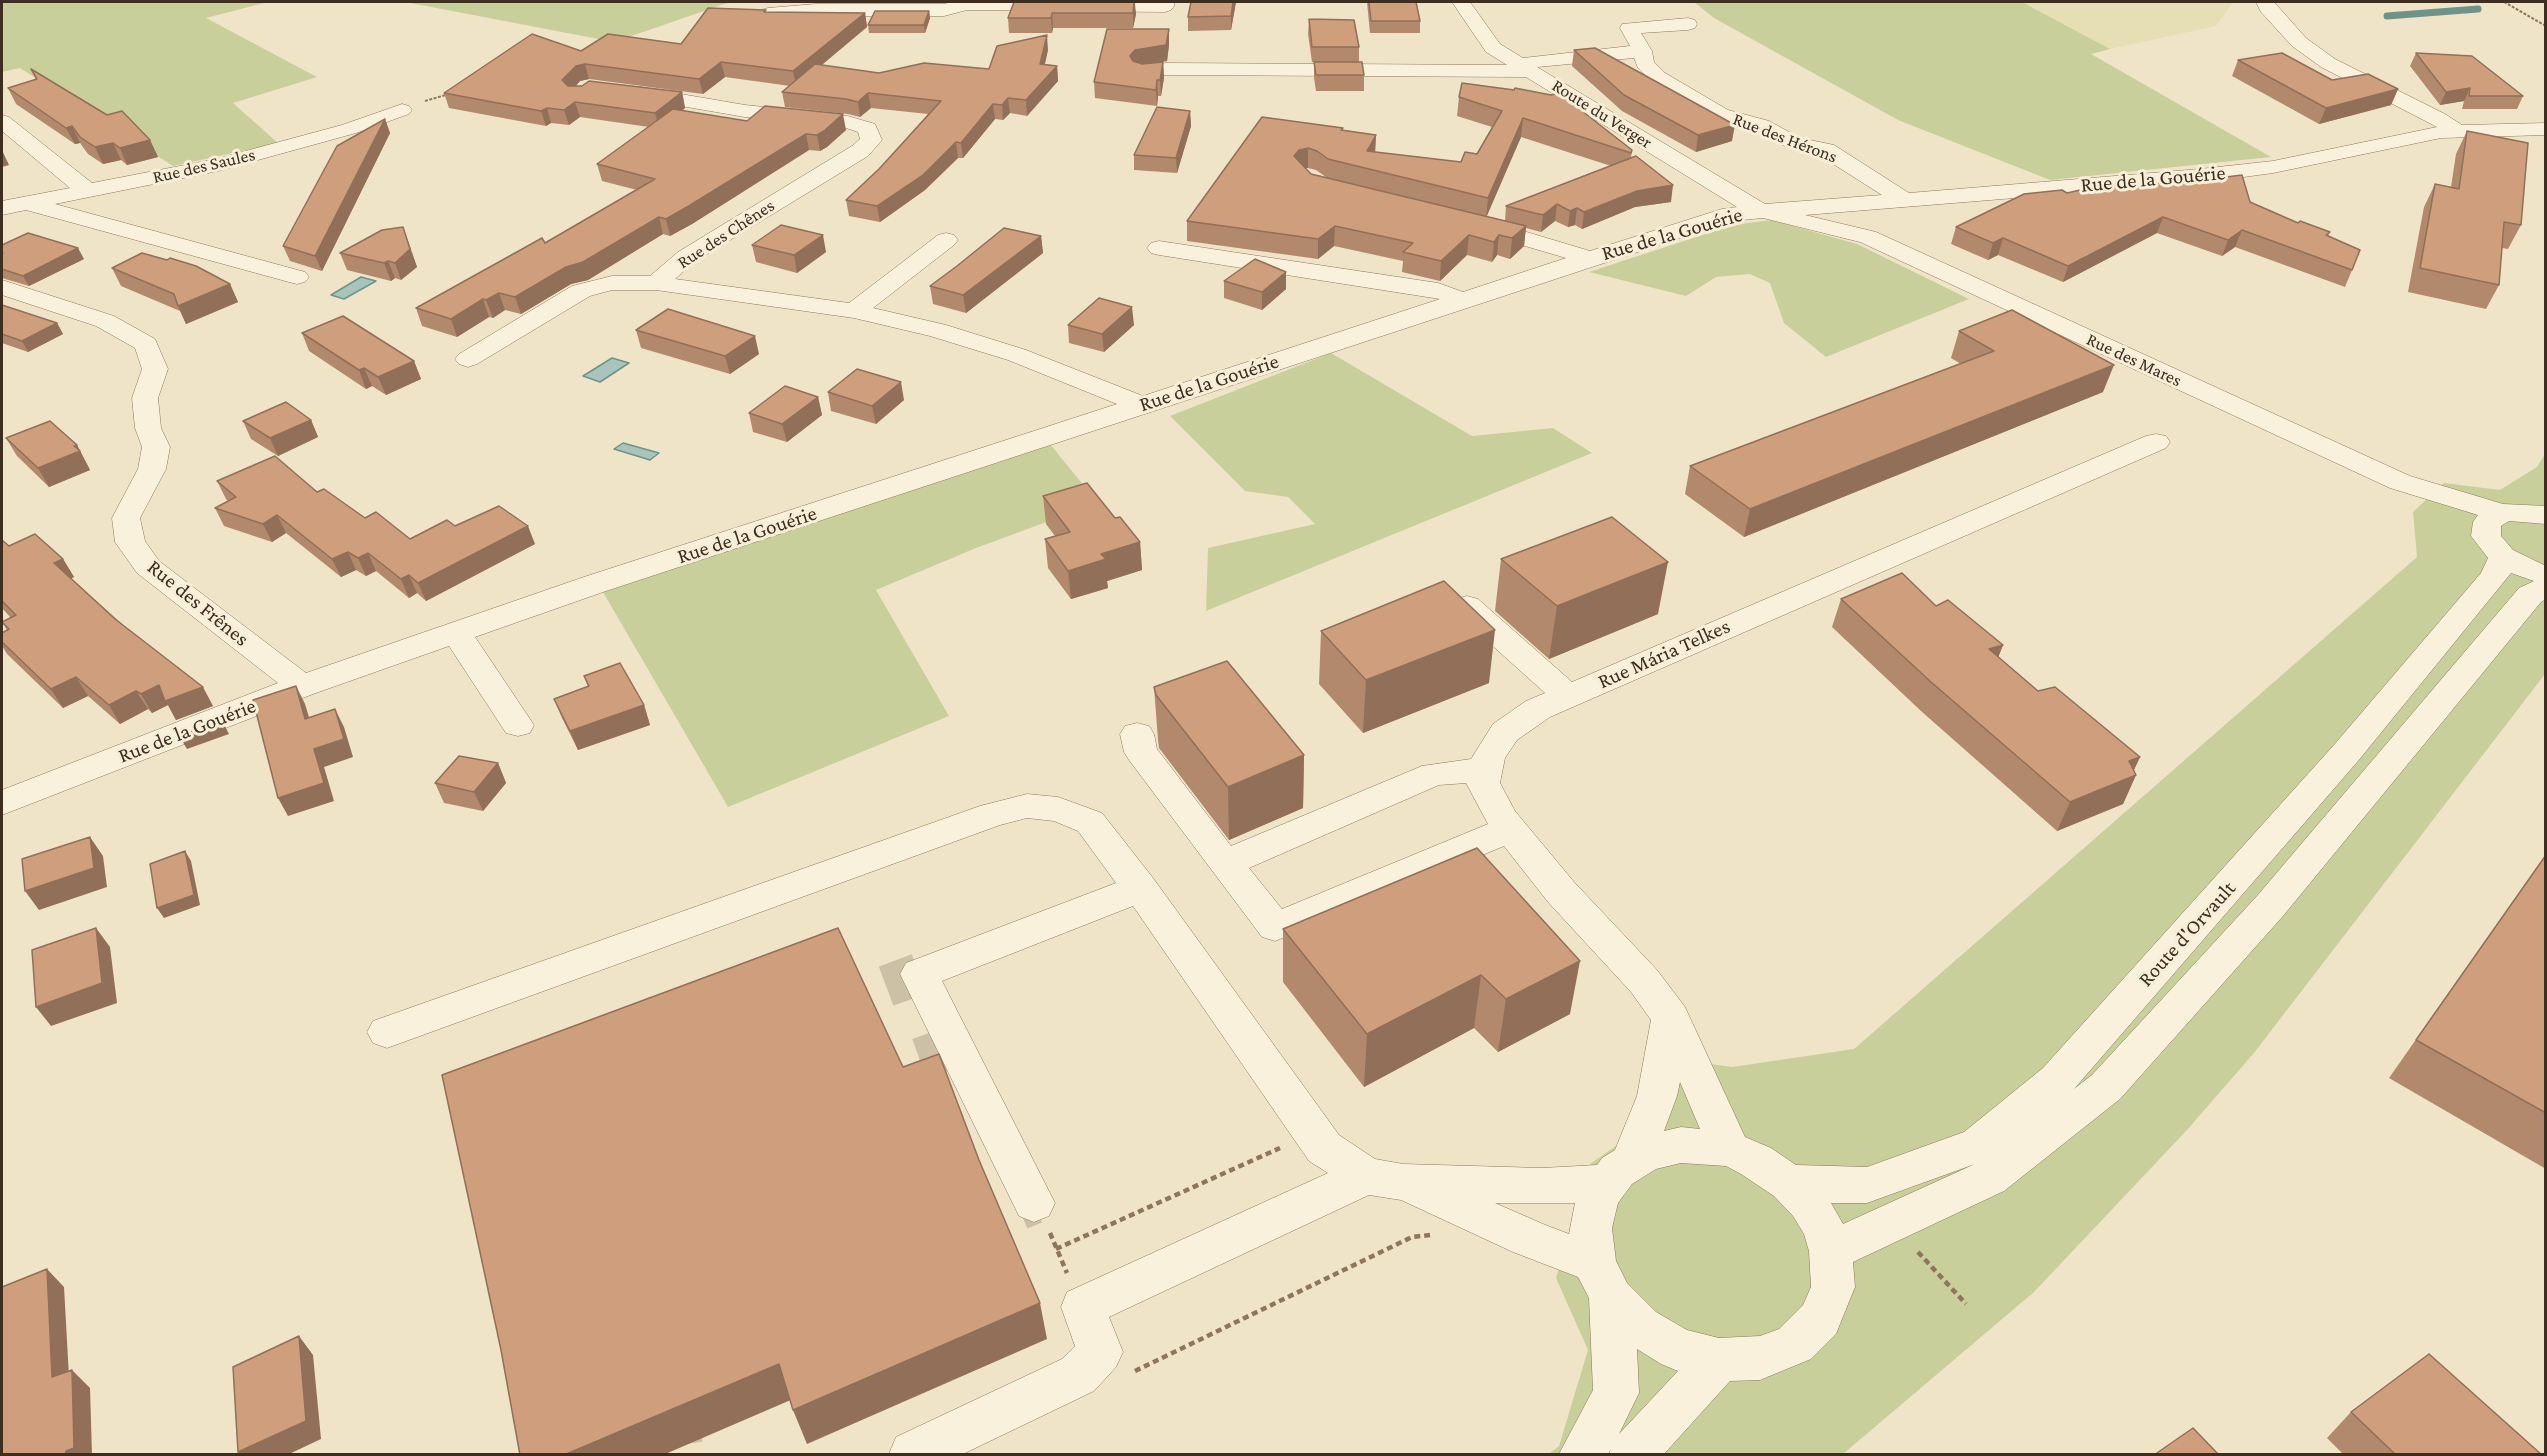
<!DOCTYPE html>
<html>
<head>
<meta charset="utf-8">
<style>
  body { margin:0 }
  #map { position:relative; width:2547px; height:1456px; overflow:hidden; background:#f0e4c8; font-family:"Crimson Pro",serif }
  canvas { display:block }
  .frame { position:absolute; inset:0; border:3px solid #3d2e20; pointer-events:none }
</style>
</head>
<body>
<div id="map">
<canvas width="2547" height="1456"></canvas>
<div class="frame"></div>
</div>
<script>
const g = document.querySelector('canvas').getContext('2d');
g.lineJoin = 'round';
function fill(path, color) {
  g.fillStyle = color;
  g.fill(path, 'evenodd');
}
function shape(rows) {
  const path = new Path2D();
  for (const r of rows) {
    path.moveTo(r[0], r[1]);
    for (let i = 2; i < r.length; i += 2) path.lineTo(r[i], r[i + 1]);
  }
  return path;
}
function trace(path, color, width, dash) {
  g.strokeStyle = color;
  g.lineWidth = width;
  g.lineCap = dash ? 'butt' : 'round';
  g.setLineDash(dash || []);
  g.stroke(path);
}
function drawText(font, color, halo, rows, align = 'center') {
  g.font = font + ' "Crimson Pro",serif';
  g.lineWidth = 6;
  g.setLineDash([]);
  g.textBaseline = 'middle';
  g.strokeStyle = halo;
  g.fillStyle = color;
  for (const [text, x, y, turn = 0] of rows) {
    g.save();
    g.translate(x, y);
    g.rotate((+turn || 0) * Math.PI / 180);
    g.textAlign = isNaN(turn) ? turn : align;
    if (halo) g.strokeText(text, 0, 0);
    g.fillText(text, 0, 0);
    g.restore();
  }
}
fill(shape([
  [2022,2,2233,2,2216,26,2110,49]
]), '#e6deb5');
fill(shape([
  [2,2,268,2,206,18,317,77,233,103,278,143,173,166,20,68,2,72],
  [405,2,730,2,614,42],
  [1694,2,2022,2,2110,49,2091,54,2271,157,2050,180,1898,120,1714,18],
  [1771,220,1857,244,1969,299,1826,357,1784,323,1770,283,1750,274,1716,277,1686,296,1589,272,1733,225],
  [1331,353,1472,436,1553,428,1592,453,1206,611,1208,548,1315,524,1288,497,1245,491,1170,416],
  [1050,444,1098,503,976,548,876,590,949,716,728,807,603,592],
  [2545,454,2545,674,2254,1053,2187,1130,2034,1292,1843,1454,1549,1454,1559,1446,1588,1350,1556,1278,1590,1164,1636,1132,1648,1055,1732,1067,1854,1049,2417,557,2413,512,2444,483,2500,490,2537,467]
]), '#c9cf9b');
const water = shape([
  [361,277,376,281,344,299,331,295,361,277],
  [612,358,629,363,600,382,583,376,612,358],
  [623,443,659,453,650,460,614,449,623,443]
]);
fill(water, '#a9c4bc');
trace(water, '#6f938a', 1.5);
trace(shape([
  [2387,16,2478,9]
]), '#6f938a', 7);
trace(shape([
  [827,1008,919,974],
  [860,1080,955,1046],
  [923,1143,992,1117],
  [961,1233,1034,1203],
  [676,1403,683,1454]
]), '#ccc0a6', 42, [42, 21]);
const minor = shape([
  [954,2,1174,2,1174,6,1171,10,1165,12,967,10,944,16,816,16,768,20,761,18,759,14,761,10,768,8,816,4,943,4,954,2],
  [1452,2,1470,2,1500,44,1523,58,1630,46,1620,28,1622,24,1688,18,1695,20,1697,24,1695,28,1688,30,1641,33,1652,51,1654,62,1665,73,1728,110,1769,121,1800,138,1834,145,1909,193,2200,169,2273,161,2437,127,2321,67,2292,46,2261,12,2256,2,2274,2,2306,38,2335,59,2445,114,2462,125,2546,123,2546,135,2441,138,2273,173,2200,183,1805,215,1876,232,2410,476,2503,504,2546,506,2546,524,2509,521,2501,526,2501,536,2513,550,2546,566,2546,599,2541,602,2283,916,2120,1099,2004,1191,1853,1262,1855,1287,1842,1319,1836,1334,1811,1359,1760,1380,1730,1381,1664,1454,1609,1454,1611,1449,1608,1454,1559,1454,1593,1390,1589,1298,1578,1277,1513,1252,1401,1200,1369,1195,1109,1317,1123,1352,1116,1367,1094,1391,963,1454,889,1454,896,1437,1062,1359,1075,1346,1061,1307,1067,1292,1328,1173,1309,1161,1133,906,942,981,1055,1203,1049,1216,1034,1222,1019,1216,900,974,906,963,1116,883,1078,831,1054,821,1027,818,1000,825,387,1048,373,1043,367,1032,373,1021,980,806,1027,794,1058,797,1102,813,1153,878,1339,1135,1375,1159,1403,1164,1542,1168,1597,1165,1602,1158,1615,1150,1637,1096,1651,1020,1631,992,1548,902,1504,846,1275,941,1262,937,1129,760,1124,752,1120,734,1125,726,1137,723,1149,726,1154,734,1157,749,1231,846,1422,766,1471,759,1493,724,1526,701,1545,693,1456,613,1452,606,1456,599,1467,596,1478,599,1572,682,2146,436,2156,434,2166,436,2170,442,2166,448,1550,717,1517,740,1505,758,1500,783,1515,811,1574,882,1657,970,1685,1007,1745,1137,1771,1148,1796,1165,1867,1167,1964,1132,2043,1068,2334,745,2481,573,2488,558,2471,536,2473,522,2478,515,2390,488,1860,242,1763,218,1732,221,606,591,475,637,534,725,530,733,518,736,506,733,449,646,313,694,2,815,2,790,278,683,137,573,115,542,112,518,138,469,142,447,135,428,132,398,142,369,135,348,96,326,2,295,2,280,114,316,155,339,168,369,158,398,161,428,170,447,166,469,140,518,145,541,159,561,306,673,584,577,1117,404,1008,360,930,336,854,318,656,290,612,290,590,296,477,364,468,367,459,364,455,359,459,354,572,286,612,276,650,276,678,252,852,146,860,139,858,132,846,128,745,117,640,99,633,97,630,93,633,89,640,87,745,105,848,116,875,124,882,140,868,156,694,262,675,279,849,303,938,235,946,233,954,235,958,240,954,245,873,308,946,325,1026,350,1143,396,1440,299,1159,255,1151,253,1147,248,1151,243,1159,241,1438,283,1463,292,1566,258,1474,231,1471,226,1474,221,1482,219,1490,221,1590,251,1722,209,1737,207,1526,77,1166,75,1143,78,1136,76,1133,72,1136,68,1166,63,1507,65,1486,52,1452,2],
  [1634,58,1638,68,1651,81,1714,118,1755,129,1786,147,1819,155,1882,195,1765,204,1537,67,1634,58],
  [2511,573,2534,581,2519,588,2257,896,2092,1075,2074,1089,2358,761,2511,573],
  [1466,783,1488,824,1282,909,1249,868,1439,785,1466,783],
  [1680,1082,1700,1129,1681,1127,1664,1131,1677,1096,1680,1082],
  [1681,1163,1726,1166,1741,1174,1774,1196,1793,1216,1804,1234,1809,1251,1811,1287,1803,1305,1779,1329,1760,1336,1719,1338,1687,1330,1656,1312,1627,1283,1616,1261,1612,1228,1618,1203,1632,1184,1656,1169,1681,1163],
  [1975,1164,1843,1224,1831,1203,1867,1203,1975,1164],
  [1495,1203,1575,1203,1569,1234,1543,1224,1495,1203],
  [1637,1349,1661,1364,1678,1371,1619,1434,1639,1393,1637,1349],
  [402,104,409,106,412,110,409,114,356,133,218,171,55,204,305,272,309,277,305,282,297,284,289,282,26,210,2,215,2,201,70,188,2,131,2,115,9,117,92,183,216,159,342,125,402,104]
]);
trace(minor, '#8d765c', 1);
trace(shape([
  [2504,2,2546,26],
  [425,101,449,94]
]), '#8d765c', 2, [3, 1.5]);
trace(shape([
  [1050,1233,1067,1273],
  [1056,1249,1280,1148],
  [1918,1252,1966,1304],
  [1135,1371,1412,1237,1430,1235]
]), '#8d765c', 4.5, [6, 4]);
fill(minor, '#faf1dc');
fill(shape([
  [1014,2,1135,2,1136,14,1133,28,1053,28,1052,33,1009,33,1008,18],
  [1236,2,1231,30,1188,31,1188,17],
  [1367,2,1416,2,1420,21,1420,33,1370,33],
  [766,10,766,12,865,13,867,27,822,65,879,73,989,69,1048,50,1045,64,1057,66,1058,81,1027,116,1010,113,1003,120,995,119,963,158,958,158,925,190,880,222,849,216,846,200,879,169,928,114,871,108,860,117,848,114,785,107,782,92,790,86,725,77,703,94,589,79,580,81,576,86,682,92,685,108,682,111,747,121,846,130,827,147,820,151,809,150,692,224,670,236,663,234,588,280,571,284,521,314,505,310,493,318,489,317,457,337,422,326,416,308,545,243,637,190,602,181,597,164,649,127,580,117,569,125,551,123,546,126,449,108,444,93,581,51,681,44],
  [929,11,930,18,925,33,869,33,868,25],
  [1309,19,1359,47,1359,62,1312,62,1308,34],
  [1169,45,1167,61,1154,63,1163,62,1164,78,1161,96,1158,96,1157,106,1095,98,1094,82],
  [1574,50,1732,141,1696,152,1622,111,1572,66],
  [2416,53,2523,96,2517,109,2462,109,2464,101,2440,105,2410,66],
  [2238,60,2332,80,2398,89,2391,105,2319,124,2232,76],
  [1314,62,1364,75,1364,91,1316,91,1314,78],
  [31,69,150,140,158,157,127,165,121,160,103,164,88,154,80,143,75,144,16,104,8,88,36,80],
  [1459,97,1632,150,1631,158,1671,202,1635,207,1582,229,1575,225,1568,227,1555,221,1541,232,1526,228,1524,246,1510,259,1497,255,1492,262,1467,255,1440,281,1402,272,1403,261,1334,246,1318,259,1187,241,1187,221,1343,128,1343,130,1376,135,1375,152,1461,162,1477,154,1492,127,1457,116],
  [1521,137,1611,166,1506,206,1505,221,1486,217],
  [1306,168,1308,168,1316,170,1326,177,1311,174],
  [1190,111,1191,126,1177,173,1134,170,1134,155],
  [385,119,390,133,322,271,290,261,283,246],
  [2467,131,2521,225,2508,249,2502,248,2499,285,2486,309,2408,292,2424,207,2435,184,2451,187,2456,154],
  [2067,193,2250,202,2298,223,2330,232,2328,236,2352,270,2345,287,2235,247,2222,256,2157,233,2063,282,1998,255,1988,260,1951,244,1956,227],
  [403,227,417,267,401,280,395,278,391,281,347,270,340,253],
  [1041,236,1043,253,966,313,933,304,930,286],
  [2,245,84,259,29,286,2,278],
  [752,245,826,252,797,273,756,262],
  [112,268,230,284,238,302,186,324,180,311,121,286],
  [1286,272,1286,289,1262,310,1224,298,1224,281],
  [2,305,57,323,63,334,28,352,2,343],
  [1068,325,1134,325,1104,352,1069,343],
  [636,330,759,354,730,374,641,348],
  [1959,331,2103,392,1744,537,1685,494,1690,466,1961,364,1951,358],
  [302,333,414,361,421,379,386,395,372,386,366,389,309,351],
  [828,392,904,400,876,424,831,411],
  [818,397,822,415,787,442,753,432,749,413],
  [311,420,318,437,278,456,251,439,243,421],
  [6,438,77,445,90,470,49,487,17,456],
  [217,481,317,492,365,518,410,539,455,526,535,544,426,601,417,593,409,598,376,571,366,576,356,570,341,577,286,533,272,542,224,526,215,508,228,501,226,499],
  [1043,496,1115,518,1140,542,1142,570,1107,581,1108,588,1071,599,1048,568,1045,539,1055,536,1046,524],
  [2,540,9,546,63,559,74,577,71,578,213,706,176,720,168,705,152,713,148,709,120,724,88,696,63,708,7,654,2,646,2,633,7,630,2,622,11,618,2,608],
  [1501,559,1658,614,1549,659,1495,611],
  [1841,599,1936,606,2003,645,1998,657,2038,691,2140,757,2134,770,2136,775,2123,804,2057,831,1921,711,1832,627],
  [1321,631,1489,683,1363,733,1319,684],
  [584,676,644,705,650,725,578,750,562,718,554,699,588,687],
  [1154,687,1304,755,1303,808,1229,840,1159,748,1158,740],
  [498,763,506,783,483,811,444,803,435,783],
  [1477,848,1570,1014,1498,1052,1474,1028,1364,1087,1283,982,1283,929],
  [2546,854,2546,1169,2389,1078],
  [2351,1412,2542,1455,2344,1455,2327,1438]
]), '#b2896c');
fill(shape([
  [1134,2,1136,14,1133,28,1133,13],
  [1233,2,1236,2,1231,30,1231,16],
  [929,11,930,18,925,33,924,25],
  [865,13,867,27,796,86,793,71],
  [1052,13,1053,28,1052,33,1051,18],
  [1169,29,1169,45,1167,61,1136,66,1130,56,1135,50],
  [1047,35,1048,50,1041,79,1040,64],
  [721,62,725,77,703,94,699,79],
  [1163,62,1164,78,1161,96,1160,80],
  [585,64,589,79,580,81,567,95,562,80,576,66],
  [1057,66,1058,81,1027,116,1026,100],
  [1157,80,1158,96,1157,106,1156,90],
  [2470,88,2464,101,2440,105,2446,92],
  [2398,89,2391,105,2319,124,2326,108],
  [682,92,685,108,659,128,655,113],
  [868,93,871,108,860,117,858,102],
  [1008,98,1010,113,1003,120,1002,105],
  [575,102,580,117,569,125,564,110],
  [993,104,995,119,963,158,961,143],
  [547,108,551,123,546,126,541,111],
  [1190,111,1191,126,1177,173,1176,158],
  [843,114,846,130,827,147,820,151,817,135],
  [1523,118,1521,137,1486,218,1488,198],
  [385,119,390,133,322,271,315,256],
  [1735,125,1732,141,1696,152,1698,135],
  [72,126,80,143,75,144,66,128],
  [806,134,809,150,692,224,670,236,666,219],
  [1376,135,1375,154,1367,151],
  [150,140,158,157,127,165,120,148],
  [956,142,958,158,925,190,880,222,877,206],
  [113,143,121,160,103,164,95,147],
  [1308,148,1308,168,1298,170,1294,156,1299,150],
  [2,150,9,165,2,167],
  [1673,185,1671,202,1635,207,1582,229,1584,212,1637,191],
  [1557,204,1555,221,1541,232,1543,215],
  [1577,208,1575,225,1568,227,1570,211],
  [659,217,663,234,588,280,571,284,521,314,515,297,566,267],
  [2163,217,2157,233,2063,282,2068,266],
  [1335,226,1334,246,1318,259,1318,239],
  [1526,226,1524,246,1510,259,1512,238],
  [403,227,417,267,401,280,395,263],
  [2242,230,2235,247,2222,256,2228,240],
  [823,235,826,252,797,273,794,255],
  [1469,235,1467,255,1440,281,1441,261],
  [1499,235,1497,255,1492,262,1494,242],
  [1041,236,1043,253,966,313,963,295],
  [2003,238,1998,255,1988,260,1993,243],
  [78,248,84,259,29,286,23,276],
  [388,261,395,278,391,281,384,263],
  [1286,272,1286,289,1262,310,1262,292],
  [230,284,238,302,186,324,178,306],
  [499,293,505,310,493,318,486,300],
  [483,299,489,317,457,337,451,319],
  [1132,307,1134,325,1104,352,1102,334],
  [57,323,63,334,28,352,22,341],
  [755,336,759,354,730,374,725,356],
  [414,361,421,379,386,395,378,377],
  [2114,365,2103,392,1744,537,1750,509],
  [364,368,372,386,366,389,359,370],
  [901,382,904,400,876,424,872,406],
  [818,397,822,415,787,442,782,424],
  [311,420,318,437,278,456,270,438],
  [77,445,90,470,49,487,38,468],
  [277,515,286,533,272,542,263,524],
  [528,526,535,544,426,601,418,583],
  [1140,542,1142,570,1107,581,1108,588,1071,599,1068,571,1101,554],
  [348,552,356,570,341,577,332,559],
  [368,553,376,571,366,576,358,558],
  [63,559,74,577,65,581,54,563],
  [1668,562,1658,614,1549,659,1557,606],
  [409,575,417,593,409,598,401,579],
  [1495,630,1489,683,1363,733,1366,680],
  [2003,645,1992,673,1989,649],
  [76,677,88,696,63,708,51,689],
  [159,685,203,687,213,706,176,720,168,705,152,713,141,694],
  [296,686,305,704,315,737,305,719],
  [136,691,148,709,120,724,109,705],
  [644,705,650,725,578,750,570,731],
  [335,709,344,727,353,757,324,767,334,801,288,816,278,798,314,749],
  [222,720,229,734,187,749,181,739],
  [1304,755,1303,808,1229,840,1228,787],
  [2140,757,2130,778,2136,775,2123,804,2057,831,2070,802,2129,761],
  [498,763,506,783,483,811,474,792],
  [90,837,103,856,107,887,39,910,25,891],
  [185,851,191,861,200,905,164,918,157,908],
  [96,928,110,947,117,1003,51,1026,36,1007],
  [1580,961,1570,1014,1498,1052,1506,999],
  [1481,975,1474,1028,1364,1087,1367,1034],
  [47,1269,64,1287,70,1395,52,1377],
  [1040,1303,1047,1339,807,1444,793,1410],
  [299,1336,313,1355,321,1439,287,1455,240,1455,238,1452],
  [779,1364,793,1399,663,1455,564,1455],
  [72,1370,90,1388,92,1455,65,1455]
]), '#916f58');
const building = shape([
  [1014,2,1134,2,1133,13,1052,13,1051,18,1008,18,1014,2],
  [1191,2,1233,2,1231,16,1188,17,1191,2],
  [1369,2,1416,2,1420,21,1371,21,1369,2],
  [708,8,766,10,764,12,865,13,793,71,721,62,699,79,585,64,576,66,562,80,568,86,582,86,589,81,682,92,655,113,575,102,564,110,547,108,541,111,444,93,532,34,581,51,608,34,681,44,708,8],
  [875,11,929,11,924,25,868,25,875,11],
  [1309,19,1354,20,1359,47,1312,47,1309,19],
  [1107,29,1169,29,1166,45,1135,50,1130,56,1133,61,1142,64,1163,62,1160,80,1157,80,1156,90,1094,82,1107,29],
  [1047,35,1040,64,1057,66,1026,100,1008,98,1002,105,993,104,961,143,956,142,923,175,877,206,846,200,879,169,941,101,868,93,858,102,846,99,782,92,815,64,879,73,924,63,989,69,997,46,1047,35],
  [1595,48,1735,125,1698,135,1624,95,1574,50,1595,48],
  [2282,53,2332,80,2368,74,2398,89,2326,108,2238,60,2282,53],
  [2416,53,2472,56,2523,96,2469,96,2470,88,2446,92,2416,53],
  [1314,62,1362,62,1364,75,1316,75,1314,62],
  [31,69,107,115,122,111,150,140,120,148,113,143,95,147,80,137,72,126,66,128,8,88,37,79,31,69],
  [1462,83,1514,90,1515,88,1551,95,1559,93,1632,150,1631,153,1523,118,1488,198,1328,159,1317,151,1308,148,1299,150,1294,156,1311,174,1526,226,1512,238,1499,235,1494,242,1469,235,1441,261,1403,252,1413,243,1335,226,1318,239,1187,221,1262,117,1343,128,1341,130,1376,135,1367,151,1461,162,1465,152,1477,154,1502,111,1459,97,1462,83],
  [765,106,843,114,824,131,817,135,806,134,687,207,666,219,659,217,583,262,566,267,515,297,499,293,486,300,483,299,451,319,416,308,542,238,545,243,655,179,597,164,673,109,747,121,765,106],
  [1157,107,1190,111,1176,158,1134,155,1157,107],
  [385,119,315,256,283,246,337,146,385,119],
  [2467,131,2528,143,2521,225,2504,222,2499,285,2420,268,2435,184,2459,189,2467,131],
  [1636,156,1673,185,1637,191,1584,212,1577,208,1570,211,1557,204,1543,215,1506,206,1636,156],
  [2242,175,2250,202,2298,223,2300,221,2330,232,2326,235,2360,250,2352,270,2242,230,2228,240,2163,217,2068,266,2003,238,1993,243,1956,227,2024,194,2062,190,2067,193,2093,187,2193,181,2242,175],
  [781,225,823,235,794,255,752,245,781,225],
  [403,227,410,249,395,263,388,261,384,263,340,253,382,230,403,227],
  [1004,228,1041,236,963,295,930,286,957,266,1004,228],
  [28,233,78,248,23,276,2,269,2,254,3,253,2,252,2,245,28,233],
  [142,253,167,260,170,258,196,266,230,284,178,306,174,294,112,268,142,253],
  [1255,259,1286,272,1262,292,1224,281,1255,259],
  [1099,298,1132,307,1102,334,1068,325,1099,298],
  [2,305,57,323,22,341,2,334,2,305],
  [668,309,755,336,725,356,636,330,668,309],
  [2012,310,2114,365,1750,509,1690,466,1994,351,1959,331,2012,310],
  [343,316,414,361,378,377,364,368,359,370,302,333,343,316],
  [857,369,901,382,872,406,828,392,857,369],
  [785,386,818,397,782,424,749,413,785,386],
  [286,402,311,420,270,438,243,421,286,402],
  [50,421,77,445,74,446,80,451,38,468,6,438,50,421],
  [275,456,317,492,324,489,365,518,376,512,410,539,447,520,455,526,499,506,528,526,418,583,409,575,401,579,368,553,358,558,348,552,332,559,277,515,263,524,215,508,236,497,217,481,275,456],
  [1087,483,1115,518,1120,517,1140,542,1101,554,1106,559,1068,571,1045,539,1070,532,1043,496,1087,483],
  [1612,517,1668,562,1557,606,1501,559,1612,517],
  [35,534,63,559,54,563,115,619,203,687,165,701,159,685,141,694,136,691,109,705,76,677,51,689,2,642,2,633,9,629,2,622,16,615,2,601,2,540,9,546,35,534],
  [1902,573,1936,606,1948,600,2003,645,1989,649,2038,691,2055,687,2140,757,2129,761,2136,775,2070,802,1931,682,1841,599,1902,573],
  [1444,581,1495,630,1366,680,1321,631,1444,581],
  [1227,661,1304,755,1228,787,1156,695,1154,687,1227,661],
  [620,663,644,705,570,731,554,699,589,686,584,676,620,663],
  [296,686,305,719,335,709,344,739,314,749,324,783,278,798,253,700,296,686],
  [222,720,223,724,181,739,180,736,222,720],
  [459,756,498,763,474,792,435,783,459,756],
  [90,837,94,868,25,891,22,859,90,837],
  [1477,848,1580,961,1506,999,1481,975,1367,1034,1283,929,1477,848],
  [185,851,194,895,157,908,150,864,185,851],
  [2546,855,2546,1113,2416,1040,2546,855],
  [96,928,102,983,36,1007,32,950,96,928],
  [838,928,903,1067,939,1054,979,1160,1040,1303,793,1410,779,1364,564,1455,520,1455,501,1350,442,1075,838,928],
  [47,1269,52,1377,72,1370,74,1448,66,1451,65,1455,2,1455,2,1287,47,1269],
  [299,1336,306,1421,238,1452,233,1367,299,1336],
  [2429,1354,2542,1455,2396,1455,2351,1412,2429,1354],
  [2193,1428,2219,1455,2154,1455,2193,1428]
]);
fill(building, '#cf9f7d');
trace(building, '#916f58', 1.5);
drawText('18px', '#3d2e20', '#f7eed8', [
  ["Route du Verger",1602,114,32],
  ["Rue des Hérons",1785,138,21],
  ["Rue des Saules",204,166,-13],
  ["Rue des Chênes",726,234,-33],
  ["Rue des Mares",2134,360,25]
]);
drawText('21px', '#3d2e20', '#f7eed8', [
  ["Rue de la Gouérie",2153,179,-5],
  ["Rue de la Gouérie",1672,234,-16],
  ["Rue de la Gouérie",1209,383,-18],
  ["Rue de la Gouérie",747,535,-18],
  ["Rue des Frênes",198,603,39],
  ["Rue Mária Telkes",1664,654,-24],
  ["Rue de la Gouérie",187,731,-21],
  ["Route d'Orvault",2187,934,-48]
]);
</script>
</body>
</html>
